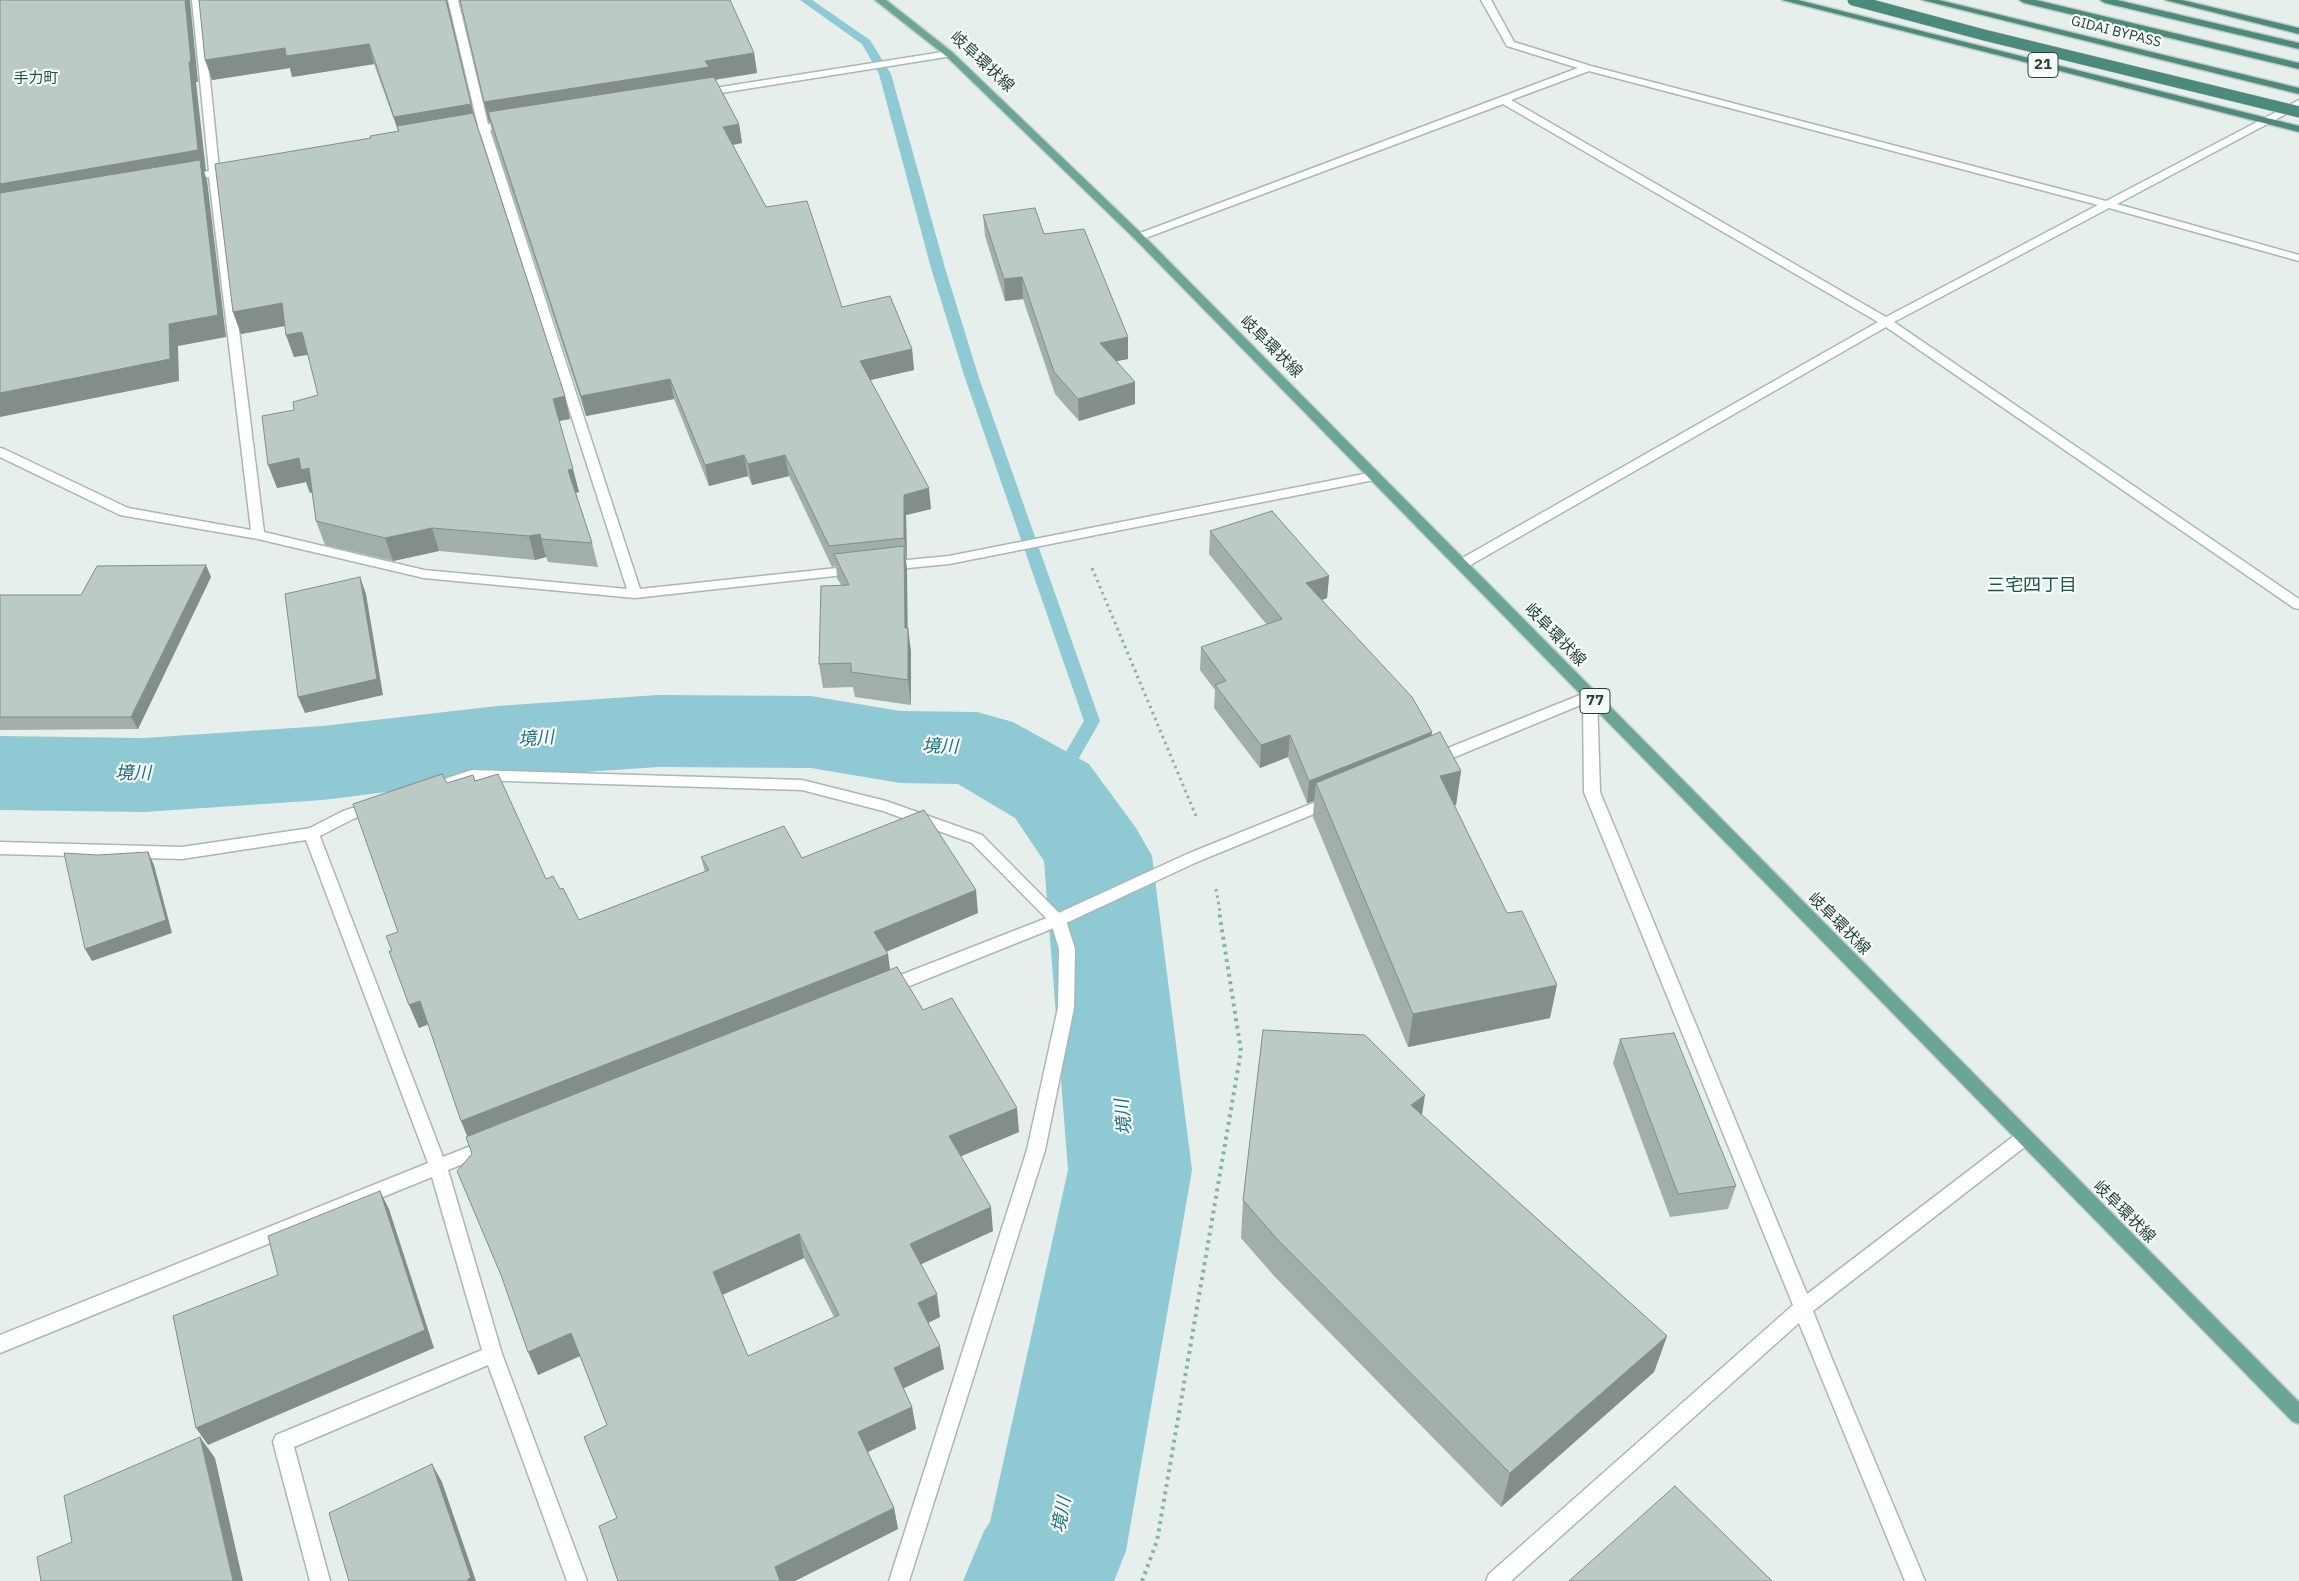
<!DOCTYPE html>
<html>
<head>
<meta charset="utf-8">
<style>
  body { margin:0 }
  canvas { display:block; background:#e6efeb }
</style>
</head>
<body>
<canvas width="2299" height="1581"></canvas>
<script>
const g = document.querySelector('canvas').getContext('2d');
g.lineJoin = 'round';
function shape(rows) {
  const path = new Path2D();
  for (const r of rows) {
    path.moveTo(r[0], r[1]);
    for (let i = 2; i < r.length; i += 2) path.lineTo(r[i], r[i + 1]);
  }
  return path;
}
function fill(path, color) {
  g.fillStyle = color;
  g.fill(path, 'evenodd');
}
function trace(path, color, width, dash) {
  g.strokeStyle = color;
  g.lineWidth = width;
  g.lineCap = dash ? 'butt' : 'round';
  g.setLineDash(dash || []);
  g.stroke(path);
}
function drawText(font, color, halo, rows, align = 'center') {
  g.font = font + ' "IBM Plex Sans","Noto Sans JP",sans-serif';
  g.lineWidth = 4.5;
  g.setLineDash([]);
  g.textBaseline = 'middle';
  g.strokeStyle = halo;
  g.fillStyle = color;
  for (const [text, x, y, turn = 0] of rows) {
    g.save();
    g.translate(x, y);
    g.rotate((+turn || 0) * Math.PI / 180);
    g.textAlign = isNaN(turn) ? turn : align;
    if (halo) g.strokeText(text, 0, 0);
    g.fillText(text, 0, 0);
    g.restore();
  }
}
fill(shape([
  [800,0,812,0,870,40,891,74,945,268,979,378,1100,721,1058,795,1052,797,1046,795,1043,791,1084,721,965,378,931,268,879,74,862,44,800,0]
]), '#8ec9d4');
fill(shape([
  [658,695,811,696,900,711,977,712,1013,722,1089,764,1136,828,1152,856,1192,1170,1126,1551,1114,1581,963,1581,984,1531,990,1522,1068,1170,1044,861,1015,818,958,784,900,783,811,768,658,767,497,778,323,800,144,812,0,810,0,736,144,738,323,726,497,706,658,695]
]), '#8ec9d4');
const service = shape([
  [472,770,802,780,886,801,982,835,1066,920,1075,949,1074,1008,1045,1150,909,1581,889,1581,1027,1150,1058,1008,1059,949,1051,923,972,843,883,811,802,790,473,780,428,795,423,794,421,790,423,786,472,770],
  [375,801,380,802,383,806,380,810,353,819,316,838,311,840,306,838,303,834,306,830,343,811,375,801]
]);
const minor = shape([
  [192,0,202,0,219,169,235,167,240,170,239,172,220,176,264,532,424,570,627,589,480,132,460,135,455,132,456,130,478,126,448,0,458,0,488,124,511,121,516,124,511,127,490,130,640,589,856,566,863,570,861,573,635,598,424,578,258,539,120,515,0,457,0,448,4,449,128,508,251,530,209,177,186,181,181,178,186,175,209,171,192,0],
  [1481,0,1491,0,1514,42,1591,66,2106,201,2299,100,2299,107,2117,204,2299,255,2299,261,2109,208,1894,322,2299,599,2299,609,2294,608,1886,327,1467,567,1457,567,1455,564,1457,561,1878,322,1503,104,1143,239,1135,239,1133,237,1135,235,1578,68,1507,46,1481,0],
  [1589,71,2098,205,1886,317,1511,100,1589,71],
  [949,51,954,54,952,56,702,96,697,93,702,90,949,51],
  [1374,472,1379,473,1380,476,1379,479,949,564,887,570,880,566,887,562,949,556,1374,472],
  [1590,691,1595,693,1597,696,1600,792,1807,1294,2019,1132,2025,1130,2031,1132,2034,1137,2031,1142,1813,1311,1832,1359,1925,1581,1905,1581,1799,1323,1511,1581,1486,1581,1489,1574,1793,1305,1584,792,1583,704,1438,764,1433,765,1428,764,1426,760,1428,756,1590,691],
  [1333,795,1338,796,1341,800,1338,804,1197,862,1064,924,892,993,886,994,880,993,878,988,880,983,1052,916,1187,854,1333,795],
  [311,828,316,830,319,834,443,1157,491,1138,497,1140,500,1145,497,1150,448,1170,502,1354,587,1581,567,1581,488,1365,294,1447,330,1581,310,1581,273,1442,276,1435,482,1350,432,1177,0,1353,0,1335,428,1163,306,840,182,859,0,854,0,842,182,847,311,828]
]);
const primary = shape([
  [875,0,886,0,952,52,1143,235,2299,1402,2299,1424,2292,1421,1135,239,946,56,875,0]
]);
const trunk = shape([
  [1782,0,1798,0,2299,126,2299,132,1782,0],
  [1922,0,1939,0,2299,88,2299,94,1922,0],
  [2019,0,2036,0,2299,63,2299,69,2024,3,2019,0],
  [2100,0,2117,0,2299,43,2299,49,2105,3,2100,0],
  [2165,0,2182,0,2299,28,2299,34,2165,0]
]);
trace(service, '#a8b8b2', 3);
trace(minor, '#a8b8b2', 3);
trace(primary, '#c2cac8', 3);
trace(trunk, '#c2cac8', 3);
trace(shape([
  [1092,568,1196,816],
  [1216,889,1220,912]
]), '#86b3a5', 3, [2.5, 4]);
trace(shape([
  [1142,1581,1157,1541,1241,1051,1219,911]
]), '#86b3a5', 4, [3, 4.5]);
fill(service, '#fff');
fill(minor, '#fff');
fill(primary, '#6aa596');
fill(trunk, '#4c8a7c');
const trunkBridge = shape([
  [1853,0,1984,35,2299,112]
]);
trace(trunkBridge, '#c2cac8', 12, []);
trace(trunkBridge, '#4c8a7c', 11);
fill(shape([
  [199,0,447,0,473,113,565,396,570,419,559,421,579,492,576,493,592,543,598,567,548,562,546,557,535,560,439,551,393,561,325,545,316,521,312,492,310,493,306,482,277,488,294,410,318,395,308,355,294,357,286,335,285,326,241,334,233,312,371,138,398,131,374,64,292,77,290,68,212,80],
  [460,0,754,53,757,73,715,80,739,124,742,143,733,145,766,207,842,307,912,349,914,370,870,380,931,509,906,515,907,559,906,559,907,570,907,628,908,628,911,652,911,705,855,697,853,687,823,688,819,664,841,585,837,578,836,566,832,567,789,476,752,485,748,476,709,486,674,399,586,416,492,132,490,122,489,122],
  [983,215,1044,234,1128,359,1117,361,1135,404,1079,421,1055,394,1023,299,1005,301,985,236],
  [1210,531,1329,576,1327,598,1322,600,1432,732,1431,736,1461,771,1456,805,1454,805,1550,1018,1408,1047,1313,817,1314,801,1307,803,1288,757,1260,768,1214,708,1215,690,1200,670,1201,647,1267,625,1209,554],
  [211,577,138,729,0,730,0,595,81,595],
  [475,781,546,879,560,889,579,920,705,872,701,857,802,858,978,913,886,952,890,969,923,1010,1019,1132,961,1156,993,1231,921,1264,940,1317,928,1323,944,1369,903,1388,912,1407,916,1429,868,1452,894,1508,898,1529,795,1581,618,1581,617,1518,607,1425,580,1356,538,1375,467,1136,428,1024,419,1028,392,951,447,783],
  [804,1258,834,1317,748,1356,722,1295],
  [1620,1039,1736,1186,1728,1209,1670,1217,1613,1063],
  [1422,1115,1667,1336,1654,1372,1501,1507,1275,1277,1241,1238,1243,1200]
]), '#a1aea9');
fill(shape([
  [185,0,190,0,198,82,196,82,206,171,204,171,207,180,226,337,178,346,179,381,0,417,0,184],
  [446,0,447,0,476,124,400,137,394,117],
  [369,44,374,64,292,77,290,68,212,80,205,60,285,48],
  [754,53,757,73,711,80,488,112,490,122,489,122,484,102,705,61],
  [739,124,742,143,726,146,723,127],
  [1022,277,1023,299,1005,301,1004,279],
  [282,303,290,325,241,334,233,312],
  [302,332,310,354,294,357,286,335],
  [1128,337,1128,359,1101,364,1100,343],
  [912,349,914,370,862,382,860,361],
  [670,379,674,399,586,416,581,396],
  [1135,382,1135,404,1079,421,1078,399],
  [565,396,570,419,559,421,553,399],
  [744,455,748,476,709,486,705,465],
  [785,455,789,476,752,485,748,464],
  [299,458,309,468,317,491,310,493,306,482,277,488,268,465],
  [573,469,579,492,574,493,568,470],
  [929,488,931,509,906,515,907,559,904,538,904,495],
  [432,528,439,551,393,561,385,538],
  [540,534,546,557,535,560,529,536],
  [904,546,907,570,908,652,905,628],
  [206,565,211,577,138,729,131,717],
  [1329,576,1327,598,1304,606,1306,583],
  [360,577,366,594,383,695,305,713,298,697],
  [908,628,911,652,911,705,908,680],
  [1432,732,1428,754,1316,783,1314,801,1307,803,1309,781],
  [1290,735,1288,757,1260,768,1261,745],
  [1461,771,1456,805,1435,810,1440,776],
  [148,852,154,865,172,933,92,961,85,949],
  [976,890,978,913,878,955,874,932],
  [888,954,891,977,470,1143,461,1121],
  [1557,985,1550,1018,1408,1047,1413,1014],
  [420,1001,429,1024,419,1028,409,1005],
  [1425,1095,1419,1134,1411,1105],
  [1017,1108,1019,1132,952,1160,949,1136],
  [380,1191,389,1209,434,1348,208,1445,196,1428],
  [991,1207,993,1231,913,1268,910,1244],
  [799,1234,804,1258,720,1296,713,1272],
  [937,1294,940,1317,921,1326,918,1303],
  [571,1333,580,1356,538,1375,528,1352],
  [1667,1336,1654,1372,1501,1507,1510,1473],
  [940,1346,944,1369,898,1391,894,1368],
  [912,1407,916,1429,863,1454,858,1432],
  [200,1437,215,1458,243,1581,233,1581],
  [432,1464,442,1482,476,1581,468,1581],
  [894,1508,898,1529,795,1581,779,1581,775,1567]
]), '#838d89');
const building = shape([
  [0,0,185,0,191,62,189,62,198,150,0,184,0,0],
  [199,0,446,0,471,104,394,117,369,44,286,56,285,48,205,60,199,0],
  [460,0,730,0,754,53,705,61,709,67,484,102,460,0],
  [714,77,739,124,723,127,766,207,807,201,842,307,890,296,912,349,860,361,929,488,904,495,904,538,829,546,785,455,748,464,744,455,705,465,670,379,581,396,488,112,714,77],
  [473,113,565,396,553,399,573,469,568,470,592,543,541,539,540,534,529,536,432,528,385,538,316,521,309,468,301,470,299,458,268,465,262,416,294,410,293,402,318,395,302,332,286,335,282,303,233,312,215,164,371,138,370,136,399,131,397,126,473,113],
  [200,160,218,315,169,324,170,359,0,393,0,193,200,160],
  [1035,208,1044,234,1084,229,1128,337,1100,343,1135,382,1078,399,1054,372,1022,277,1004,279,983,215,1035,208],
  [1272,511,1329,576,1306,583,1412,697,1432,732,1309,781,1290,735,1261,745,1215,685,1226,681,1201,647,1282,619,1210,531,1272,511],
  [904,546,905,628,908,628,908,680,851,672,851,663,819,664,821,586,849,585,834,554,904,546],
  [206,565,131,717,0,717,0,595,81,595,97,566,206,565],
  [360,577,377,679,298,697,285,594,360,577],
  [1440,732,1461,771,1440,776,1507,913,1522,911,1557,985,1413,1014,1316,783,1440,732],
  [442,774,447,783,473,775,475,781,498,774,546,879,553,876,560,889,563,888,579,920,709,870,701,857,784,826,802,858,924,810,976,890,874,932,888,954,461,1121,420,1001,409,1005,389,951,392,951,386,936,398,932,353,804,442,774],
  [148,852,166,920,85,949,64,853,97,855,148,852],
  [897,967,923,1010,952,998,1017,1108,949,1136,991,1207,910,1244,937,1294,918,1303,940,1346,894,1368,912,1407,858,1432,894,1508,775,1567,780,1581,618,1581,599,1526,617,1518,584,1437,607,1425,571,1333,528,1352,501,1275,457,1171,472,1154,466,1137,897,967],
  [799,1234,839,1315,748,1356,713,1272,799,1234],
  [1263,1030,1365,1035,1425,1095,1411,1105,1667,1336,1510,1473,1278,1240,1243,1200,1263,1030],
  [1674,1033,1736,1186,1678,1194,1620,1039,1674,1033],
  [380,1191,425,1330,196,1428,173,1316,278,1275,268,1236,380,1191],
  [200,1437,233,1581,41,1581,37,1557,72,1542,64,1496,200,1437],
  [432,1464,471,1578,468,1579,468,1581,349,1581,329,1513,432,1464],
  [1675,1486,1772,1581,1569,1581,1675,1486]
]);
fill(building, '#bbcac4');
trace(building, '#838d89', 1);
drawText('14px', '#24423a', '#f7fbf9', [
  ["GIDAI BYPASS",2116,32,14]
]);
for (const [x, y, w] of [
  [2043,65,30],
  [1595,701,30]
]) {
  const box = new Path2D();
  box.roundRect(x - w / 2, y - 12.5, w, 25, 4);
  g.fillStyle = '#f7fbf9';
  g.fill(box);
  trace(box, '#24423a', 1);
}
drawText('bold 15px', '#24423a', null, [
  ["21",2043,65],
  ["77",1595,701]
]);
drawText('15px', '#1f5548', '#f7fbf9', [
  ["手力町",36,79]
]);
drawText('16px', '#24423a', '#f7fbf9', [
  ["岐阜環状線",982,62,43],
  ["岐阜環状線",1271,347,45],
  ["岐阜環状線",1555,635,46],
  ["岐阜環状線",1839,924,45],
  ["岐阜環状線",2124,1212,45]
]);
drawText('18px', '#1f5548', '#f7fbf9', [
  ["三宅四丁目",2032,586]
]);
drawText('italic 18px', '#1c6f80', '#f7fbf9', [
  ["境川",536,739,-4],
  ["境川",940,747,1],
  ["境川",133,774],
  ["境川",1124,1117,-96],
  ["境川",1062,1515,-79]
]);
</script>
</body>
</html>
